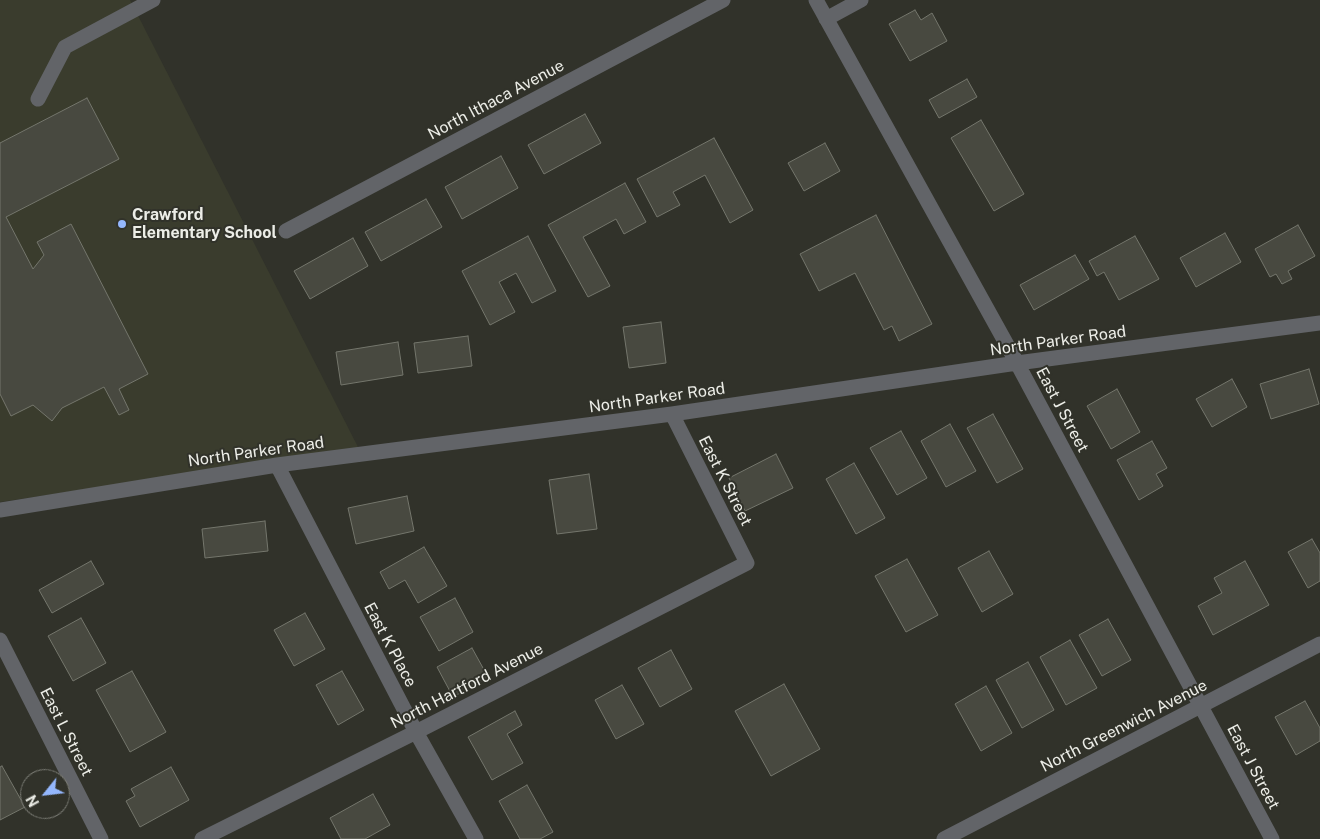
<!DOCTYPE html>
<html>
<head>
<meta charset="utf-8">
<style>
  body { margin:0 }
  #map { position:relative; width:1320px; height:839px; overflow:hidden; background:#31322a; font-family:"Public Sans",sans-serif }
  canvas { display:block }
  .north { position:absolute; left:20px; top:769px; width:50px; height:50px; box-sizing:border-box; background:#31322a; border:1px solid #7c7d76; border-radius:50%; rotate:241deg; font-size:14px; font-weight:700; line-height:20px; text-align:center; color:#ecede7 }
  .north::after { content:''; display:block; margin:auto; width:18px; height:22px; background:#94b7fd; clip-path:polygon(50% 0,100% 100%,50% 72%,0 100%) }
</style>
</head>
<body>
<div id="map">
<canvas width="1320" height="839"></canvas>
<div class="north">N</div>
</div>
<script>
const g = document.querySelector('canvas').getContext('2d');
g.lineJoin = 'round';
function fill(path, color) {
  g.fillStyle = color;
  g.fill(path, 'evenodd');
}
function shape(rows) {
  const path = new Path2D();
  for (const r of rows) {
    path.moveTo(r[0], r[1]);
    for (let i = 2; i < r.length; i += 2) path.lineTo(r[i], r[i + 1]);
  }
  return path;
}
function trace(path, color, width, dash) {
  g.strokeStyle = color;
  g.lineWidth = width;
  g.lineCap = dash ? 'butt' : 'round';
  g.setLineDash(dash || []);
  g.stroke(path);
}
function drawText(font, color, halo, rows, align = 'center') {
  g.font = font + ' "Public Sans",sans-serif';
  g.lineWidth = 4;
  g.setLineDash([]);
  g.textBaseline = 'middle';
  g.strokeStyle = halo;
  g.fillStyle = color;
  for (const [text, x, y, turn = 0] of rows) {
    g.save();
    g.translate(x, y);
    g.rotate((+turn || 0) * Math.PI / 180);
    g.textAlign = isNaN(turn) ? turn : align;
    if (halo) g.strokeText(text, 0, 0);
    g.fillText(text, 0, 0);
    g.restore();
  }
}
fill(shape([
  [0,0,130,0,359,449,0,502]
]), '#3a3c2d');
const building = shape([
  [915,10,921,20,932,13,947,41,910,61,889,24,915,10],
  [967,79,977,97,939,118,929,100,967,79],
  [87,98,119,159,6,217,33,269,44,255,37,242,71,224,148,374,119,389,129,410,119,415,104,387,62,408,52,421,33,405,11,416,0,394,0,143,87,98],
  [585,114,601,143,544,174,528,145,585,114],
  [981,120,1024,194,994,211,951,138,981,120],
  [714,138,753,210,730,223,705,175,673,192,680,205,657,217,637,179,714,138],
  [825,143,840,171,804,191,788,163,825,143],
  [501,156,518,188,462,219,445,187,501,156],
  [625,183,646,222,624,234,616,219,583,237,610,286,588,297,548,225,625,183],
  [426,199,442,227,381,261,365,232,426,199],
  [876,215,932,324,899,341,892,326,884,330,855,273,819,291,800,254,876,215],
  [1298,225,1315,256,1288,271,1292,279,1282,284,1276,274,1270,277,1255,249,1298,225],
  [1225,233,1241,262,1196,287,1180,258,1225,233],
  [528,236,556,291,532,303,516,273,499,282,515,312,490,325,462,271,528,236],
  [1135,236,1159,279,1119,300,1104,272,1097,276,1089,261,1135,236],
  [353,238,368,266,310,299,294,271,353,238],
  [1075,255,1089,279,1034,310,1020,285,1075,255],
  [661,322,666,363,629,368,623,327,661,322],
  [468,336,472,366,418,373,414,343,468,336],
  [398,342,403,375,341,385,336,352,398,342],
  [1309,369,1319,404,1271,419,1260,384,1309,369],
  [1232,379,1247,407,1212,427,1196,399,1232,379],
  [1117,389,1140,432,1111,449,1087,406,1117,389],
  [993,414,1023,469,997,483,967,428,993,414],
  [950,424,976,471,946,487,921,441,950,424],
  [901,431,927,478,897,495,870,448,901,431],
  [1152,441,1167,468,1156,474,1163,486,1139,500,1117,460,1152,441],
  [776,454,793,488,745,511,729,478,776,454],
  [854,463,885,518,856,534,826,479,854,463],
  [589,474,597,529,557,534,549,480,589,474],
  [407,496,414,531,356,544,348,508,407,496],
  [265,521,268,551,205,558,202,529,265,521],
  [1312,539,1320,553,1320,581,1308,588,1288,552,1312,539],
  [424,547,447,586,418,603,405,580,389,589,380,572,424,547],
  [989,551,1013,594,982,612,958,568,989,551],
  [907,559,938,615,906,632,875,576,907,559],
  [91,561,104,584,52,613,39,590,91,561],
  [1245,561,1269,605,1213,635,1198,606,1222,593,1214,578,1245,561],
  [455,598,473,632,439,651,420,617,455,598],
  [305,613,325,649,294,666,274,630,305,613],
  [81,618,106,663,73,681,48,636,81,618],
  [1108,619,1131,660,1102,676,1079,635,1108,619],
  [1070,640,1097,688,1066,705,1040,657,1070,640],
  [472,648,488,677,453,697,437,667,472,648],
  [671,650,692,689,660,707,638,668,671,650],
  [1028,662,1054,710,1022,728,996,680,1028,662],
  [132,671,166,732,130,752,96,690,132,671],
  [342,671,364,710,338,725,316,685,342,671],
  [784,684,820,749,771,776,735,711,784,684],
  [622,685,644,724,616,739,595,700,622,685],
  [986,686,1012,733,981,751,955,704,986,686],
  [1305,701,1320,728,1320,741,1296,755,1275,717,1305,701],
  [515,711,522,725,507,734,523,763,492,780,468,737,515,711],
  [2,766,25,807,0,820,0,767,2,766],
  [171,767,189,800,140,827,126,801,135,796,131,789,171,767],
  [527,785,553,832,540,839,520,839,499,801,527,785],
  [373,794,390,825,365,839,341,839,330,818,373,794]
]);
fill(building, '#484940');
trace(building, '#74766c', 1);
trace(shape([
  [816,0,1017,363,1272,839],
  [826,19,861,0],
  [38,99,65,47,153,0],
  [286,231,723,0],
  [277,465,416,732,476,839],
  [0,510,277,465,672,414,1017,363,1320,323],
  [0,640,101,839],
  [202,839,416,732,747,563,672,414],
  [944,839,1320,644]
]), '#626468', 15);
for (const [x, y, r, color] of [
  [122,224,5,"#94b7fd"]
]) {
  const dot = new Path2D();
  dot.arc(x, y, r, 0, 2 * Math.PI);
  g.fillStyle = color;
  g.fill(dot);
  trace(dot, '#31322a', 2);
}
drawText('16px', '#ecede7', '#31322a', [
  ["North Ithaca Avenue",496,100,-28],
  ["North Parker Road",1058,341,-8],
  ["North Parker Road",657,398,-8],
  ["East J Street",1062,410,62],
  ["North Parker Road",256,452,-8],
  ["East K Street",725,481,63],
  ["East K Place",390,645,62],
  ["North Hartford Avenue",467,686,-27],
  ["North Greenwich Avenue",1124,726,-27],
  ["East L Street",66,732,63],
  ["East J Street",1253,767,62]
]);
drawText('bold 16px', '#ecede7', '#31322a', [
  ["Crawford",132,215],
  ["Elementary School",132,233]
], 'left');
</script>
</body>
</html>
